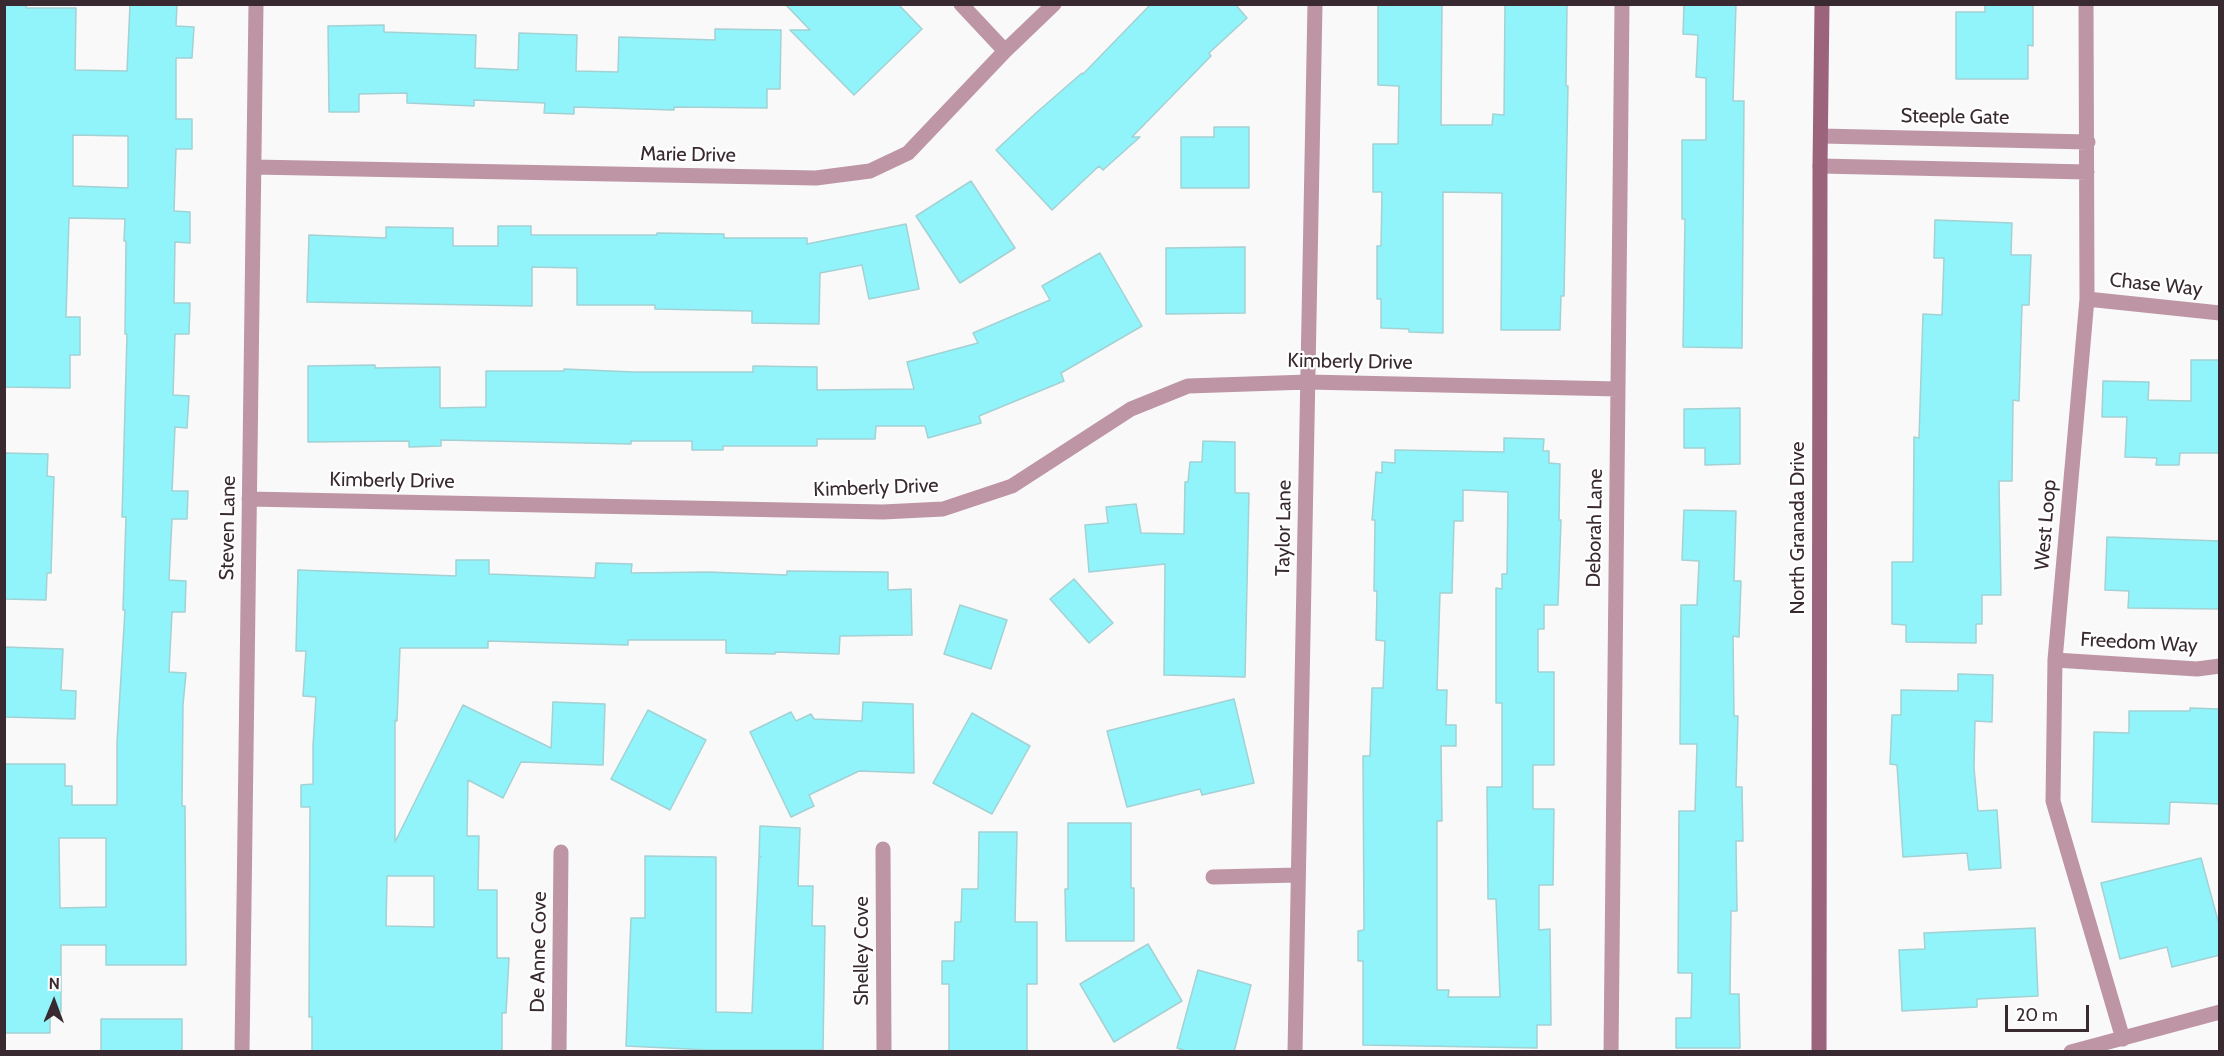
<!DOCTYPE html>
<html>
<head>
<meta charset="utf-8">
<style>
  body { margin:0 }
  #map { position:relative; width:2224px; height:1056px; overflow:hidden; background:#f9f9f9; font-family:Cabin,sans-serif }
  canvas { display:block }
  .frame { position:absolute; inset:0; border:6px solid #392a31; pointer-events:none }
  .north { position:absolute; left:24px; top:972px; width:60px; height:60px; -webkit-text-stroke:4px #fff; paint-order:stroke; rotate:1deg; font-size:16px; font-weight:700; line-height:24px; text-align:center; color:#392a31 }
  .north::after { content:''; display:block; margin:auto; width:21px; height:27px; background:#392a31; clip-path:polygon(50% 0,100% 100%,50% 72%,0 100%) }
  .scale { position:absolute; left:2005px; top:1005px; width:84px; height:27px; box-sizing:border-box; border:3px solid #392a31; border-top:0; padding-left:8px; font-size:18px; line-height:21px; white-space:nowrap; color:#392a31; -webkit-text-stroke:4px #fff; paint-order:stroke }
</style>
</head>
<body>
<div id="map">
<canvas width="2224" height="1056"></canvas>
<div class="frame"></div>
<div class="north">N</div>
<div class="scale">20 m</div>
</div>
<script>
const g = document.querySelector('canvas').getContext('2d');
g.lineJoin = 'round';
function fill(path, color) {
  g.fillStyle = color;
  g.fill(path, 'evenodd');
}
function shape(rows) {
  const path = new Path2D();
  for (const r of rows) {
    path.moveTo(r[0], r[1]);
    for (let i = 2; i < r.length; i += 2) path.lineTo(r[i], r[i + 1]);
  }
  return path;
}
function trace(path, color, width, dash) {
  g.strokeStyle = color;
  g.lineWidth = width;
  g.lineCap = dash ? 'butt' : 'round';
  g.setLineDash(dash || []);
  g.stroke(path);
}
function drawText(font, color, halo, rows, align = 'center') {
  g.font = font + ' Cabin,sans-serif';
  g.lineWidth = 4.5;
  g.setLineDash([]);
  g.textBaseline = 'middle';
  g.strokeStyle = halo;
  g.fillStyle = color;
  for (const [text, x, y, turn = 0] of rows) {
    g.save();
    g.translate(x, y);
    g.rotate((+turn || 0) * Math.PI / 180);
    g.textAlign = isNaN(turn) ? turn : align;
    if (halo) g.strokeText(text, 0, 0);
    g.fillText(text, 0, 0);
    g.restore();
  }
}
const building = shape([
  [4,4,26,4,26,8,76,8,75,70,127,71,130,4,177,4,176,26,194,27,192,58,176,58,176,119,192,119,192,149,176,149,174,211,190,212,190,243,175,242,174,303,190,303,189,334,175,334,173,395,189,396,187,428,175,427,172,491,188,491,187,519,172,519,169,580,186,581,185,612,172,612,169,672,186,673,183,705,182,806,185,806,186,965,106,965,106,945,61,945,61,1012,50,1012,50,1033,4,1033,4,764,65,764,65,786,72,786,72,805,117,805,117,742,125,610,123,610,126,517,122,517,127,334,125,334,126,241,124,241,125,219,69,218,66,317,80,317,80,355,70,355,70,388,4,387,4,4],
  [73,135,128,136,128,188,73,186,73,135],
  [59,838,106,838,106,907,60,908,59,838],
  [785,4,898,4,922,29,854,95,790,30,810,30,785,4],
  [1151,4,1235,4,1247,18,1209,53,1211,56,1132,137,1140,137,1103,170,1099,166,1052,210,996,150,1036,113,1082,73,1083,74,1151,4],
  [1378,4,1442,4,1441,125,1492,125,1493,114,1504,115,1505,4,1567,4,1566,86,1568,86,1564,296,1561,296,1560,330,1501,330,1502,193,1443,192,1443,333,1409,332,1409,329,1381,328,1381,299,1377,299,1377,246,1381,246,1382,192,1373,192,1373,144,1398,144,1399,86,1378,85,1378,4],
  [1684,4,1736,4,1733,101,1744,101,1742,348,1683,347,1685,219,1682,219,1682,140,1706,140,1706,78,1696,77,1698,35,1683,34,1684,4],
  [1985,4,2033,4,2033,46,2028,45,2028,79,1956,79,1956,12,1985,12,1985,4],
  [384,25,384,32,476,35,475,68,518,70,519,33,577,35,576,71,618,72,619,37,715,40,715,29,781,30,780,89,767,89,767,108,674,107,674,110,574,107,574,114,544,113,545,103,474,100,474,106,407,103,407,93,359,94,359,112,329,112,328,26,384,25],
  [1214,127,1249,127,1249,188,1181,188,1181,137,1214,137,1214,127],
  [971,181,1015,248,960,283,916,216,971,181],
  [1935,220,2012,223,2011,255,2031,255,2029,305,2022,305,2019,401,2013,400,2012,481,1999,481,2001,595,1982,595,1982,624,1976,624,1976,643,1906,642,1906,625,1892,624,1892,562,1913,562,1914,437,1919,438,1923,314,1942,315,1944,258,1934,258,1935,220],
  [906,224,919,289,869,299,862,265,820,273,819,324,752,323,752,311,655,309,655,305,577,305,577,268,532,267,532,306,307,302,309,235,386,238,386,227,453,228,453,246,498,246,498,226,531,226,531,235,657,235,657,233,724,234,724,238,807,238,807,244,906,224],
  [1245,247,1245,313,1166,314,1166,248,1245,247],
  [1100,253,1142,326,1061,373,1064,381,979,416,981,423,928,438,925,426,876,426,875,439,817,439,817,446,723,446,723,450,692,450,692,441,631,441,631,444,441,440,441,446,409,447,409,441,308,442,308,366,375,365,375,368,440,367,440,408,486,407,486,371,564,371,564,369,634,372,753,372,753,366,817,367,817,390,914,389,907,362,978,343,973,333,1050,300,1042,286,1100,253],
  [2191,360,2220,360,2220,453,2180,453,2179,465,2156,465,2157,458,2125,457,2127,417,2102,417,2103,381,2149,382,2148,400,2191,401,2191,360],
  [1740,408,1740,464,1705,465,1705,448,1684,448,1684,409,1740,408],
  [1504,438,1544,439,1543,451,1549,451,1549,463,1560,464,1559,520,1561,520,1558,605,1544,605,1544,629,1538,629,1538,672,1554,672,1554,765,1533,765,1533,809,1554,809,1553,885,1539,885,1539,930,1550,929,1551,1025,1537,1025,1537,1048,1363,1045,1363,961,1358,961,1358,931,1364,930,1363,756,1370,756,1372,688,1383,688,1385,641,1376,640,1377,591,1374,591,1375,520,1372,520,1376,472,1382,473,1382,462,1395,463,1395,450,1504,452,1504,438],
  [1463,490,1508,492,1507,574,1502,574,1502,589,1496,588,1496,703,1502,703,1502,787,1487,787,1488,899,1496,899,1500,997,1448,997,1449,990,1437,990,1437,821,1442,821,1441,746,1456,746,1456,725,1446,725,1447,690,1437,690,1440,593,1452,593,1454,521,1463,521,1463,490],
  [1203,441,1235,442,1235,493,1249,493,1245,677,1164,675,1165,564,1089,572,1085,525,1108,523,1106,507,1136,504,1141,533,1184,534,1185,482,1188,482,1190,462,1202,462,1203,441],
  [4,453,48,454,47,476,54,477,51,573,47,573,46,600,4,599,4,453],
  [1684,510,1736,511,1734,581,1741,581,1739,637,1733,636,1734,716,1738,716,1736,787,1742,787,1743,841,1736,841,1737,911,1731,911,1730,994,1739,994,1740,1048,1676,1048,1676,1018,1691,1018,1692,973,1678,973,1679,811,1695,811,1697,744,1680,744,1681,605,1697,605,1699,561,1682,560,1684,510],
  [2107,537,2220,541,2220,609,2128,608,2129,591,2105,590,2107,537],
  [456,560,489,560,489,574,595,578,596,563,632,564,631,573,708,572,787,575,787,571,888,572,888,590,911,589,912,635,840,636,839,654,775,652,775,654,726,653,726,640,628,640,628,645,488,641,488,648,400,648,397,721,395,720,395,842,463,705,551,748,553,702,605,704,603,765,521,762,503,798,468,780,467,836,479,836,478,890,497,890,497,958,509,958,506,1013,502,1013,502,1052,312,1052,312,1017,309,1017,310,807,301,807,301,785,313,784,313,746,316,697,303,696,306,651,296,651,298,570,456,576,456,560],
  [387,876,434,876,434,927,386,926,387,876],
  [1074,579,1113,623,1089,643,1050,599,1074,579],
  [960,605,1007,620,991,669,944,654,960,605],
  [4,647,63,649,61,690,76,691,75,719,4,717,4,647],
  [1958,674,1993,675,1992,722,1975,721,1974,768,1978,811,1997,810,2001,868,1969,870,1967,853,1903,857,1897,765,1890,764,1892,715,1901,715,1901,690,1958,691,1958,674],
  [1234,699,1254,783,1202,795,1200,789,1127,807,1107,731,1234,699],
  [863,702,913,704,914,773,859,771,809,795,814,806,791,817,750,732,791,712,796,721,811,714,814,719,862,721,863,702],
  [2190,708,2220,709,2220,804,2170,802,2169,824,2092,822,2094,732,2129,733,2129,711,2190,711,2190,708],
  [648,710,706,740,670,810,611,779,648,710],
  [972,713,1030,746,992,814,933,783,972,713],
  [1068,823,1131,823,1131,888,1134,888,1134,941,1066,941,1065,889,1068,889,1068,823],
  [760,826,800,828,798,886,813,886,812,926,825,926,823,1050,709,1050,626,1046,631,918,645,918,645,856,716,857,716,1012,752,1013,759,857,761,857,759,856,760,826],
  [979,832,1017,832,1015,922,1037,922,1037,984,1027,984,1027,1052,949,1052,949,984,942,984,942,961,954,961,955,922,961,922,962,889,978,889,979,832],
  [2201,858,2220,928,2220,955,2172,967,2167,947,2120,959,2101,883,2201,858],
  [2035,928,2038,996,1977,999,1977,1007,1902,1011,1899,950,1925,949,1924,933,2035,928],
  [1148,944,1182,1001,1114,1042,1080,984,1148,944],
  [1198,970,1251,985,1234,1052,1190,1052,1177,1048,1198,970],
  [101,1019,182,1019,182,1052,101,1052,101,1019]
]);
fill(building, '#90f4fa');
trace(building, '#a3d1d4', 1.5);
trace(shape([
  [961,4,1005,51],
  [2086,4,2087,299,2055,660,2053,801,2123,1039],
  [1821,136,2088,142],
  [1820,166,2087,172],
  [254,167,816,178,870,171,908,153,1005,51,1054,4],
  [2087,299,2220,313],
  [249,499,883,512,943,509,1012,486,1131,409,1188,386,1308,382,1618,389],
  [2055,660,2197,669,2220,666],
  [883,849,884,1052],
  [1213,877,1298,875],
  [242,1052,256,4],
  [559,1052,561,852],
  [1295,1052,1315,4],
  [1611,1052,1622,4],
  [2071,1052,2220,1012]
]), '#bd95a5', 15);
trace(shape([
  [1819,1052,1820,166,1822,4]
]), '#9c647c', 15);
drawText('20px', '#392a31', '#fff', [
  ["Steeple Gate",1955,117,1],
  ["Marie Drive",688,155,1],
  ["Chase Way",2156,285,6],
  ["Kimberly Drive",1350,362,1],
  ["Kimberly Drive",392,481,1],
  ["Kimberly Drive",876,488,-2],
  ["West Loop",2046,525,-85],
  ["Steven Lane",228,528,-89],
  ["Taylor Lane",1284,528,-89],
  ["Deborah Lane",1595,528,-89],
  ["North Granada Drive",1798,528,-90],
  ["Freedom Way",2139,643,3],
  ["Shelley Cove",862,951,-90],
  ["De Anne Cove",539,952,-89]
]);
</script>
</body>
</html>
